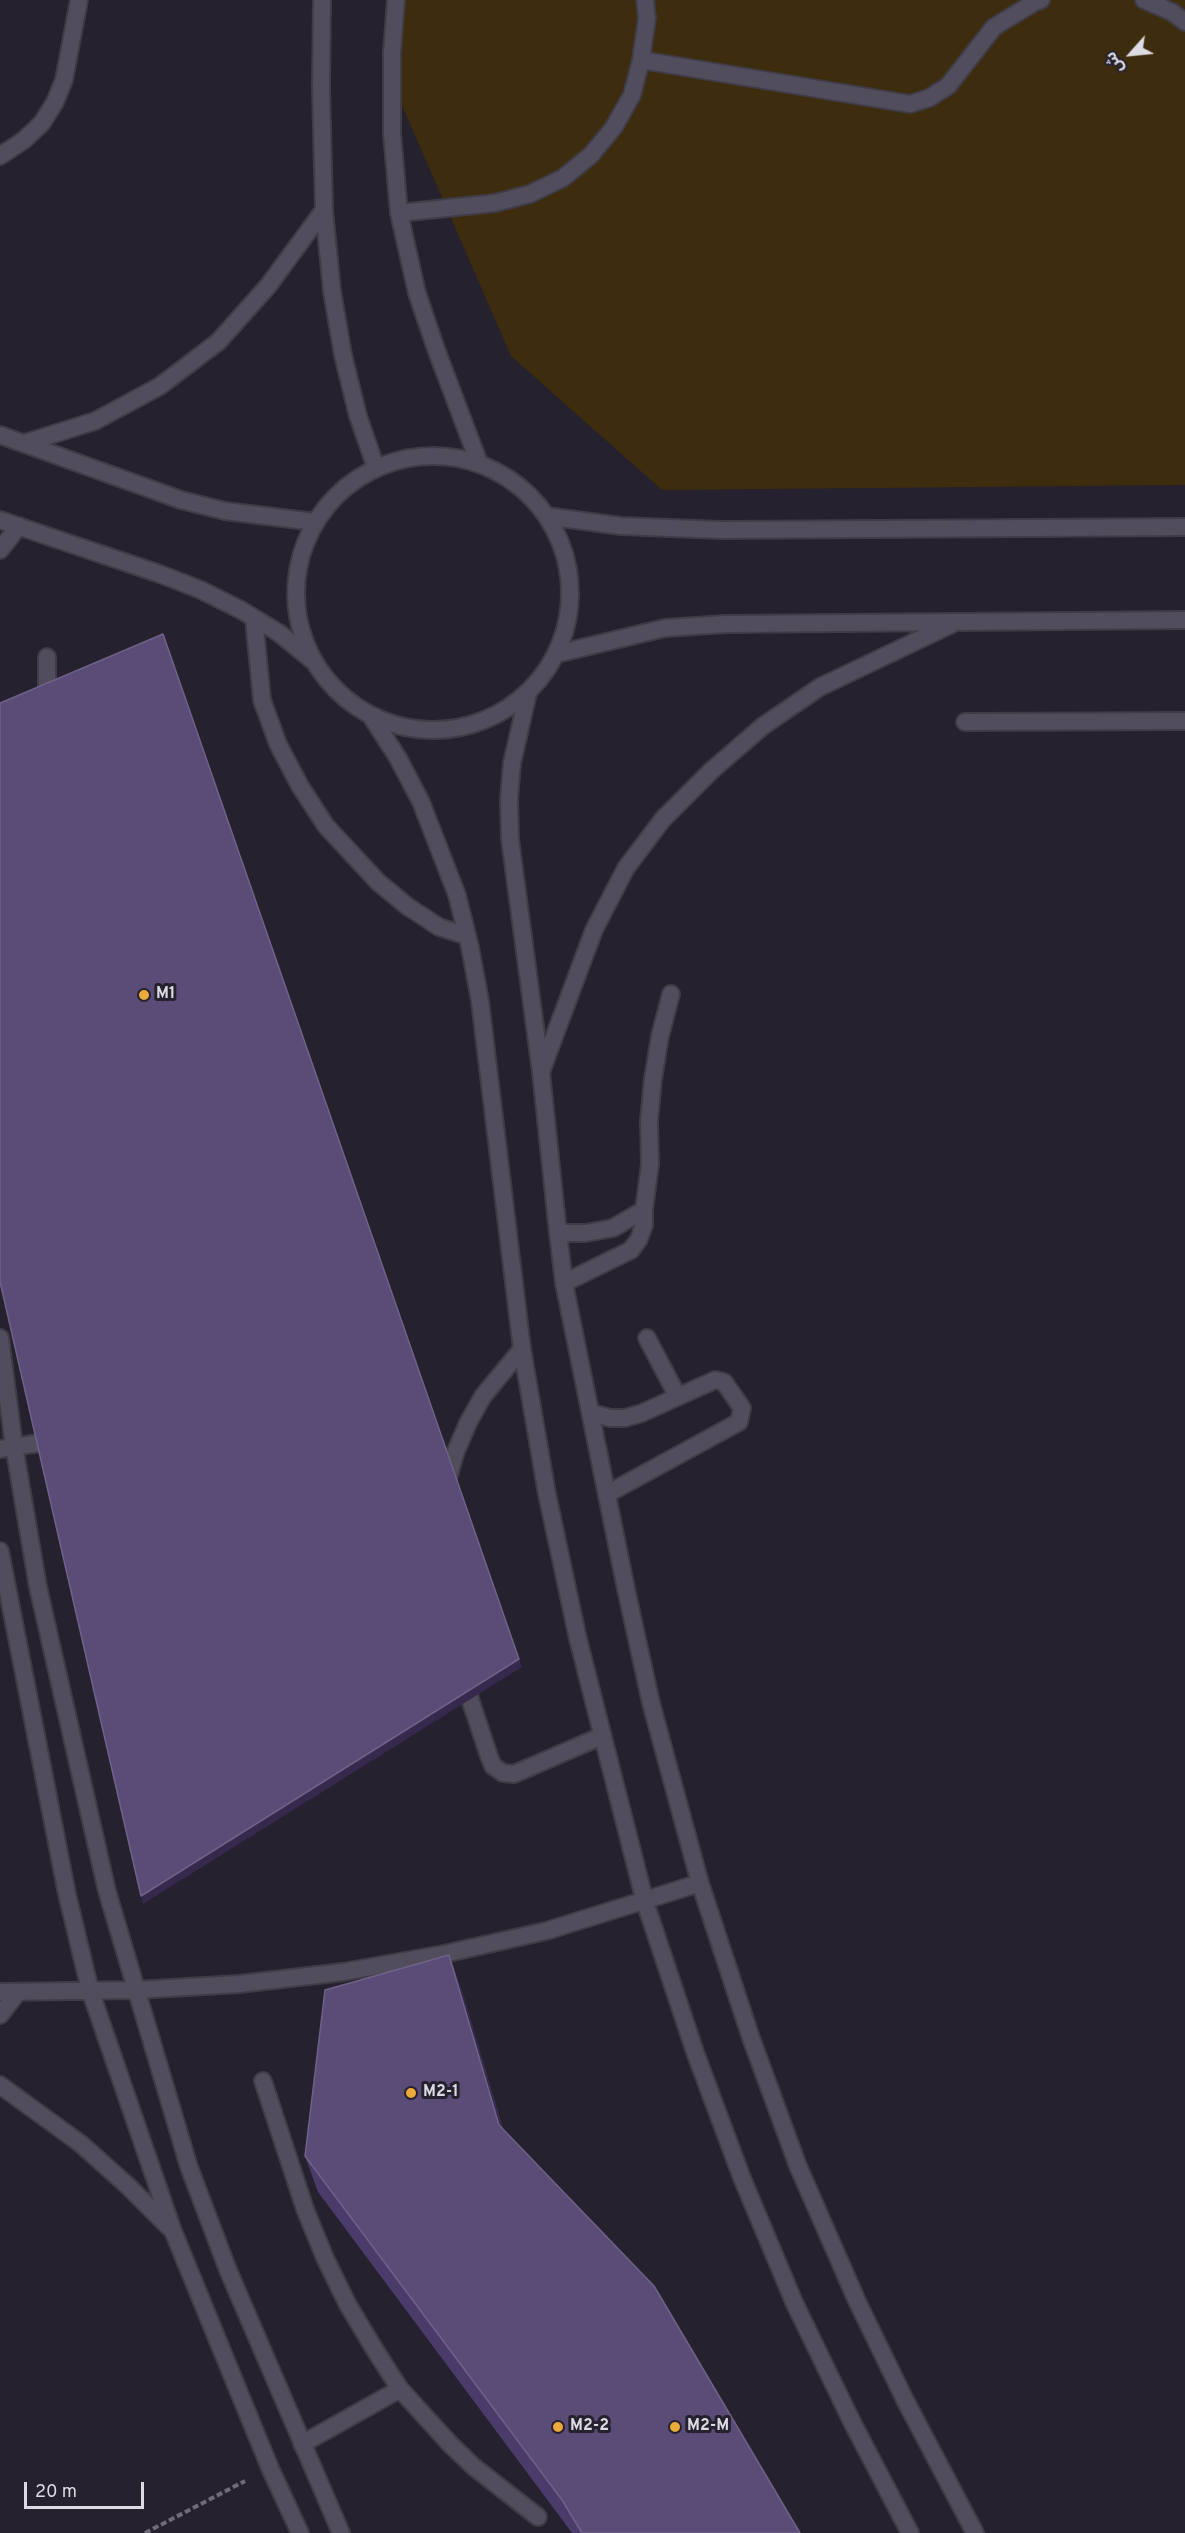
<!DOCTYPE html>
<html>
<head>
<meta charset="utf-8">
<style>
  body { margin:0 }
  #map { position:relative; width:1185px; height:2533px; overflow:hidden; background:#25212e; font-family:Overpass,"Noto Sans Arabic",sans-serif }
  canvas { display:block }
  .north { position:absolute; left:1101px; top:24px; width:60px; height:60px; -webkit-text-stroke:4px #25212e; paint-order:stroke; rotate:243deg; font-size:16px; font-weight:700; line-height:24px; text-align:center; color:#dcdae3 }
  .north::after { content:''; display:block; margin:auto; width:21px; height:27px; background:#dcdae3; clip-path:polygon(50% 0,100% 100%,50% 72%,0 100%) }
  .scale { position:absolute; left:24px; top:2482px; width:120px; height:27px; box-sizing:border-box; border:3px solid #dcdae3; border-top:0; padding-left:8px; font-size:18px; line-height:21px; white-space:nowrap; color:#dcdae3; -webkit-text-stroke:4px #25212e; paint-order:stroke }
</style>
</head>
<body>
<div id="map">
<canvas width="1185" height="2533"></canvas>
<div class="north">ش</div>
<div class="scale">20 m</div>
</div>
<script>
const g = document.querySelector('canvas').getContext('2d');
g.lineJoin = 'round';
function fill(path, color) {
  g.fillStyle = color;
  g.fill(path, 'evenodd');
}
function shape(rows) {
  const path = new Path2D();
  for (const r of rows) {
    if (r.length === 3) {
      path.moveTo(r[0] + r[2], r[1]);
      path.arc(r[0], r[1], r[2], 0, 2 * Math.PI);
      continue;
    }
    path.moveTo(r[0], r[1]);
    for (let i = 2; i < r.length; i += 2) path.lineTo(r[i], r[i + 1]);
  }
  return path;
}
function trace(path, color, width, dash) {
  g.strokeStyle = color;
  g.lineWidth = width;
  g.lineCap = dash ? 'butt' : 'round';
  g.setLineDash(dash || []);
  g.stroke(path);
}
function drawText(font, color, halo, rows, align = 'center') {
  g.font = font + ' Overpass,sans-serif';
  g.lineWidth = 6;
  g.setLineDash([]);
  g.textBaseline = 'middle';
  g.strokeStyle = halo;
  g.fillStyle = color;
  for (const [text, x, y, turn = 0] of rows) {
    g.save();
    g.translate(x, y);
    g.rotate((+turn || 0) * Math.PI / 180);
    g.textAlign = isNaN(turn) ? turn : align;
    if (halo) g.strokeText(text, 0, 0);
    g.fillText(text, 0, 0);
    g.restore();
  }
}
fill(shape([
  [403,0,1185,0,1185,485,662,490,511,356,394,87]
]), '#3e2c0e');
const service = shape([
  [254,619,262,700,278,744,300,786,326,826,378,882,407,906,439,927,467,936],
  [47,703,47,657],
  [965,722,1185,721],
  [558,1233,586,1233,613,1228,644,1210],
  [564,1283,631,1250,639,1239,644,1225,644,1210,650,1164,649,1121,653,1079,660,1036,671,994],
  [647,1338,678,1397],
  [591,1413,610,1418,625,1418,642,1413,715,1380,724,1382,742,1408,739,1422,607,1494],
  [0,1449,58,1440],
  [446,1485,456,1451,468,1423,483,1396,522,1349],
  [463,1678,489,1756,493,1766,503,1773,514,1774,602,1736],
  [263,2081,305,2209,325,2258,348,2305,375,2350,400,2389,450,2444,474,2467,538,2517],
  [302,2444,400,2389]
]);
const pedestrian = shape([
  [1144,0,1172,12,1185,22],
  [641,60,910,104,929,98,948,86,994,27,1035,2,1041,0],
  [399,213,495,203,530,194,563,178,591,155,614,127,632,95,641,60,647,18,645,0]
]);
const minor = shape([
  [322,0,321,87,324,210,332,291,343,355,358,416,376,468],
  [396,0,392,53,392,133,399,213,417,293,436,349,479,463],
  [0,156,24,140,42,123,55,102,64,80,79,0],
  [0,550,19,526],
  [528,693,512,763,509,799,510,839,541,1072,558,1233,564,1283,626,1589,651,1703,700,1883,751,2038,798,2166,857,2301,905,2400,975,2533],
  [371,716,398,758,421,802,457,895,470,947,480,1001,522,1349,547,1494,578,1639,645,1902,695,2052,742,2178,794,2302,852,2422,910,2533],
  [0,1338,14,1446,38,1587,107,1891,189,2167,228,2270,341,2533],
  [0,1551,67,1894,90,1990,173,2231,270,2468,300,2533],
  [0,1992,136,1990,239,1984,343,1972,444,1954,546,1931,700,1883],
  [0,2015,18,1992],
  [0,2085,81,2144,128,2186,169,2227]
]);
const tertiary = shape([
  [0,435,181,500,225,511,315,522],
  [25,443,95,421,160,386,218,342,268,286,324,210],
  [433,593,137],
  [546,516,621,526,721,530,1185,527],
  [0,520,160,574,201,590,241,610,279,633,312,660],
  [556,654,665,628,726,624,1185,620],
  [541,1072,594,930,626,868,663,819,711,771,763,726,820,687,952,624]
]);
trace(service, '#3f3c47', 20);
trace(pedestrian, '#3f3c47', 20);
trace(minor, '#3f3c47', 20);
trace(tertiary, '#3f3c47', 20);
trace(shape([
  [145,2533,245,2481]
]), '#6f6c77', 4, [6, 3]);
trace(service, '#514d5c', 16);
trace(pedestrian, '#514d5c', 16);
trace(minor, '#514d5c', 16);
trace(tertiary, '#514d5c', 16);
fill(shape([
  [449,1955,462,1991,503,2129,800,2533,572,2533,318,2192,305,2156]
]), '#4b3b6a');
fill(shape([
  [163,634,522,1667,143,1904,141,1896],
  [449,1955,462,1991,512,2161,499,2125]
]), '#35294d');
const building = shape([
  [163,634,519,1659,141,1896,0,1282,0,703,163,634],
  [449,1955,499,2125,654,2286,800,2533,582,2533,562,2500,305,2156,325,1990,449,1955]
]);
fill(building, '#5b4c77');
trace(building, '#6f6288', 1.5);
for (const [x, y, r, color] of [
  [144,995,6,"#ebaa39"],
  [411,2093,6,"#ebaa39"],
  [558,2427,6,"#ebaa39"],
  [675,2427,6,"#ebaa39"]
]) {
  const dot = new Path2D();
  dot.arc(x, y, r, 0, 2 * Math.PI);
  g.fillStyle = color;
  g.fill(dot);
  trace(dot, '#25212e', 2);
}
drawText('bold 16px', '#dcdae3', '#25212e', [
  ["M1",156,995],
  ["M2-1",423,2093],
  ["M2-2",570,2427],
  ["M2-M",687,2427]
], 'left');
</script>
</body>
</html>
